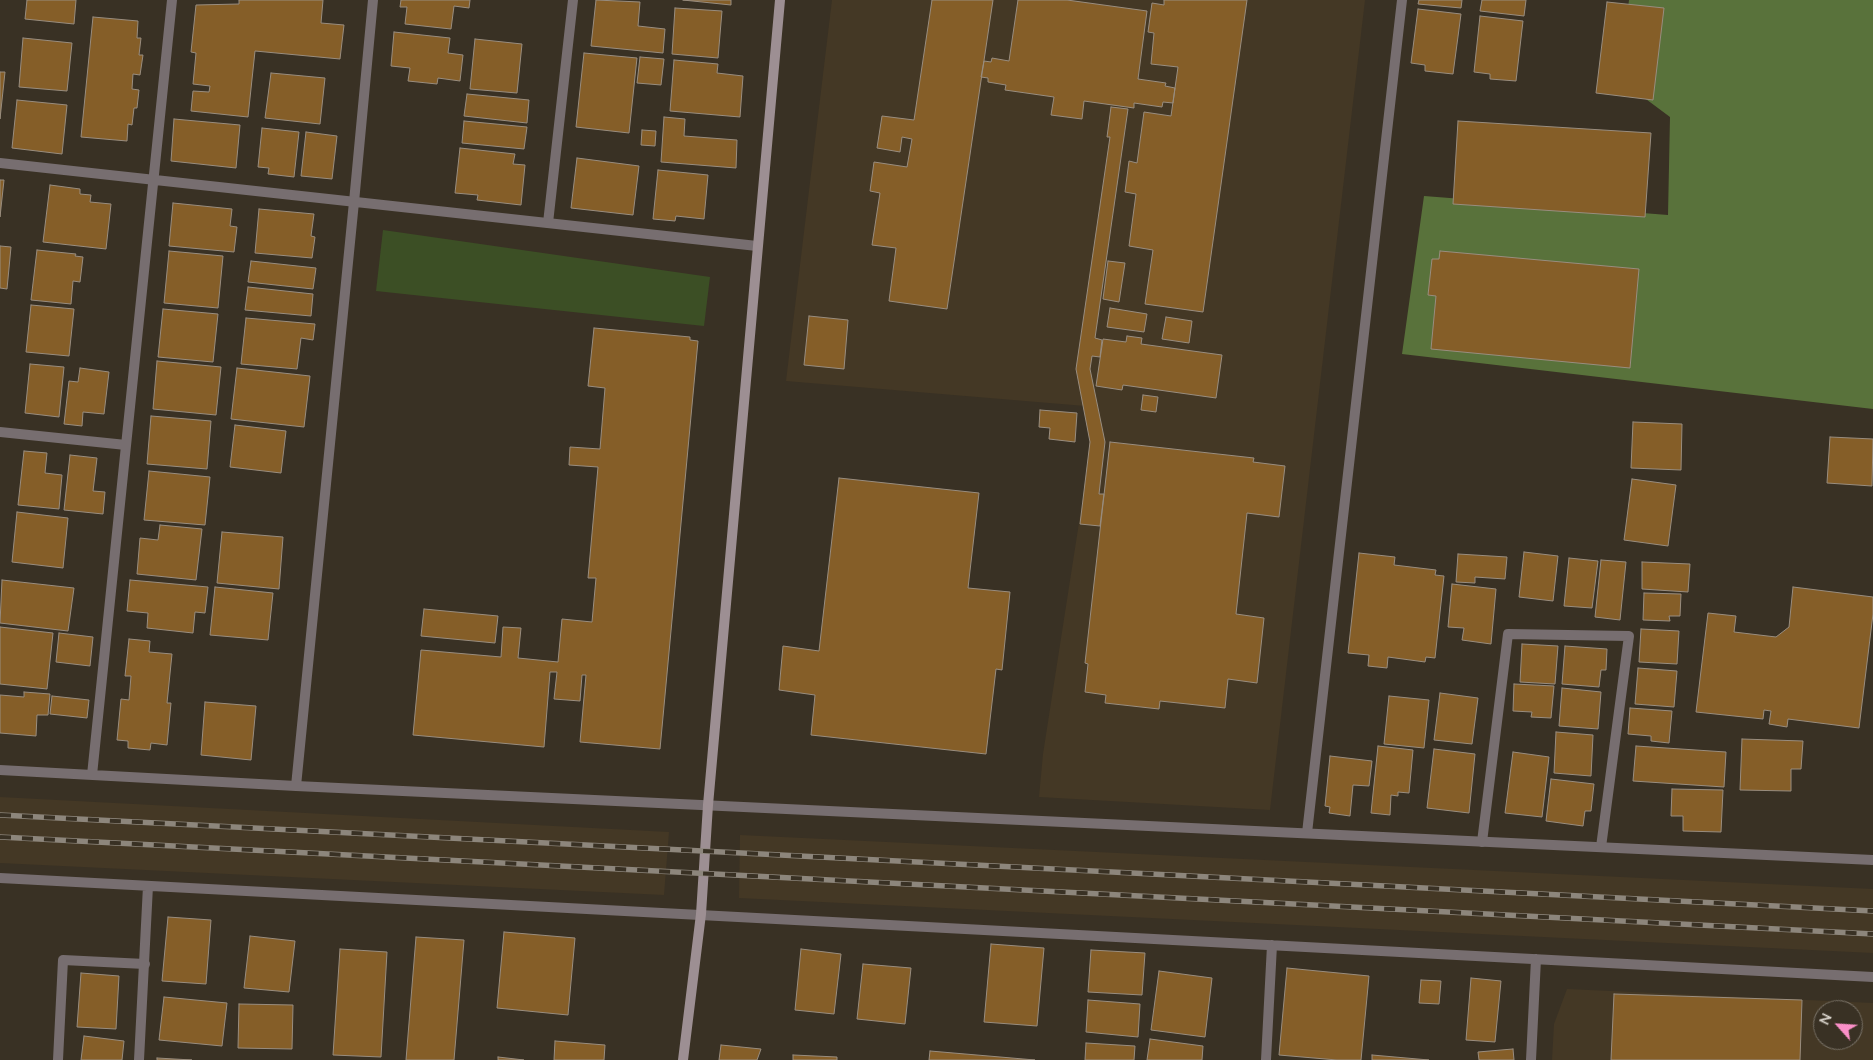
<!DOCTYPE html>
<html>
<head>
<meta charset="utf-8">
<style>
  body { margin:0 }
  #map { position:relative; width:1873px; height:1060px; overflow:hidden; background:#393124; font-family:Lato,sans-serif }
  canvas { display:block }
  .north { position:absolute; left:1813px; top:1000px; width:50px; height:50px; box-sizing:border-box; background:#393124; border:1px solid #797267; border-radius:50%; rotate:296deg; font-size:14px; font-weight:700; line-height:20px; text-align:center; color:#d8d3cb }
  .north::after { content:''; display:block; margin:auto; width:18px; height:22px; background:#fa8fc7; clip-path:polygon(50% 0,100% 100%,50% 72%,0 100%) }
</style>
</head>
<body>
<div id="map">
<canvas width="1873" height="1060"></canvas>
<div class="north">N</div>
</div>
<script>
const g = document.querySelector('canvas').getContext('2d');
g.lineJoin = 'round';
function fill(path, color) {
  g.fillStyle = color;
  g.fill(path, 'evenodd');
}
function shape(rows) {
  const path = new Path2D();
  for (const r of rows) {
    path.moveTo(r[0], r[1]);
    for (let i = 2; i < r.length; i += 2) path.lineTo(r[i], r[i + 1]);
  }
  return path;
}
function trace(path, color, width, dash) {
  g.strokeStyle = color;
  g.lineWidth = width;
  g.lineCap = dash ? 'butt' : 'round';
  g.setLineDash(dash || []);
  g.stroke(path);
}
fill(shape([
  [832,0,1365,0,1270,810,1039,797,1043,754,1097,407,786,381],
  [0,797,669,832,664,895,0,863],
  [740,835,1873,889,1873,953,739,898],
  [1567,989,1873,1003,1873,1060,1552,1060,1554,1024],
  [1823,1010,1853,1010,1853,1040,1823,1040]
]), '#443825');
fill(shape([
  [383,230,710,277,704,326,376,291]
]), '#3c4f25');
fill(shape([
  [1629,0,1873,0,1873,409,1402,354,1424,196,1668,215,1670,117,1619,79]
]), '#59723b');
const building = shape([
  [27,0,76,0,74,24,25,19,27,0],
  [239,0,323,0,321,23,344,25,340,59,255,51,248,117,191,111,193,91,209,92,210,86,193,84,196,53,191,52,196,5,239,4,239,0],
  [401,0,470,0,469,8,454,6,451,29,405,24,407,7,400,7,401,0],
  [596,0,640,2,638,26,665,29,663,53,591,46,596,0],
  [683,0,731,0,731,5,683,0],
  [932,0,993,0,947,309,889,301,896,248,872,245,880,193,870,191,874,162,907,167,912,139,902,137,900,152,877,148,882,116,914,120,932,0],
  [1018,0,1067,0,1147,11,1138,79,1166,83,1165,86,1175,88,1173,103,1163,102,1162,107,1134,103,1134,108,1084,101,1082,119,1051,115,1054,97,1005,90,1006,85,988,82,988,78,981,77,984,61,991,62,992,58,1009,61,1018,0],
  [1164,0,1247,0,1203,312,1145,304,1153,250,1129,246,1136,194,1125,192,1129,161,1137,163,1144,112,1171,116,1178,67,1151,64,1154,33,1148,32,1152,3,1164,5,1164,0],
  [1419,0,1462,0,1461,8,1418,4,1419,0],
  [1482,0,1526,0,1524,16,1480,11,1482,0],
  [1607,2,1664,8,1653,100,1596,93,1607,2],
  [675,8,722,11,718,58,672,54,675,8],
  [1418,9,1461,14,1453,74,1425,71,1425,65,1411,63,1418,9],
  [1480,16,1523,21,1516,81,1490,79,1490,74,1474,72,1480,16],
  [93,17,138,21,137,38,141,38,139,55,143,55,140,75,133,74,132,89,139,90,137,108,134,108,132,125,128,124,127,141,81,137,93,17],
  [394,32,450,38,448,53,463,55,460,81,438,78,437,84,408,81,410,68,391,66,394,32],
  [23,38,72,43,67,91,19,87,23,38],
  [475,39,522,44,517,93,470,89,475,39],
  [584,53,637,58,629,133,576,127,584,53],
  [640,57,664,59,661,85,637,83,640,57],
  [674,60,718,64,717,73,743,76,740,117,670,111,674,60],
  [0,72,5,72,0,119,0,72],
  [271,73,325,78,320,124,265,118,271,73],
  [467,94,529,100,527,123,464,116,467,94],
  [17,100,67,105,62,154,12,148,17,100],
  [1111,107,1128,109,1095,338,1102,340,1100,357,1092,356,1090,369,1105,442,1099,494,1104,494,1100,526,1080,524,1090,442,1076,369,1110,137,1107,137,1111,107],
  [664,117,685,119,684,136,737,140,736,168,661,162,664,117],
  [174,119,240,125,236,168,171,161,174,119],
  [464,121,527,127,524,149,462,143,464,121],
  [1458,121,1651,133,1645,217,1453,204,1458,121],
  [262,128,299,132,294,177,268,174,269,168,258,167,262,128],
  [642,130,656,131,655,146,641,145,642,130],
  [306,132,337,136,332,179,301,176,306,132],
  [460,148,515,154,513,164,525,165,521,205,477,200,478,195,455,193,460,148],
  [577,158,639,166,633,215,571,208,577,158],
  [658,170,708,175,704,219,676,216,675,221,653,219,658,170],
  [0,180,4,180,0,217,0,180],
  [50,185,80,189,80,194,91,195,90,202,111,204,106,249,43,242,50,185],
  [173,203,232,209,230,226,237,227,234,252,169,246,173,203],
  [259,209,314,214,311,236,315,237,312,258,255,253,259,209],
  [0,246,11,247,7,289,0,288,0,246],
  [37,250,76,254,75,256,83,257,80,282,73,281,71,304,31,300,37,250],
  [169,251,223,256,218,308,164,303,169,251],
  [1440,251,1639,269,1630,368,1431,349,1436,296,1428,295,1432,259,1439,259,1440,251],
  [251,261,316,268,313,289,248,282,251,261],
  [1108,261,1125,263,1119,302,1103,299,1108,261],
  [248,287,313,294,311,316,245,310,248,287],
  [31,305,74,309,69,356,26,352,31,305],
  [1110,308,1147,314,1144,332,1107,327,1110,308],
  [163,309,218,314,213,362,158,357,163,309],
  [809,316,848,320,844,369,804,365,809,316],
  [1166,317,1192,321,1189,343,1162,339,1166,317],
  [246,318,315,324,313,340,301,338,297,369,241,364,246,318],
  [594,328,690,337,690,340,698,341,660,749,580,742,586,675,582,675,580,701,554,699,557,672,550,672,544,747,413,735,421,650,501,657,503,627,521,628,518,658,558,662,562,619,592,622,596,578,588,578,598,467,569,465,570,447,600,449,605,388,588,386,594,328],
  [1127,336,1142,338,1141,344,1222,355,1216,398,1123,385,1122,390,1096,386,1103,339,1126,342,1127,336],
  [157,361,221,367,216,415,153,409,157,361],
  [30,364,64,367,59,417,25,413,30,364],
  [80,368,109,372,104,414,83,412,82,426,64,424,69,381,78,382,80,368],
  [237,368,310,376,304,427,231,419,237,368],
  [1143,395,1158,397,1156,412,1141,410,1143,395],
  [1040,410,1077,413,1075,442,1049,439,1050,428,1039,427,1040,410],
  [151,416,211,421,207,469,147,464,151,416],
  [1633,422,1682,424,1681,470,1631,468,1633,422],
  [235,425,286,431,281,473,230,467,235,425],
  [1830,437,1873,439,1872,486,1827,483,1830,437],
  [1110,442,1254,458,1253,462,1285,466,1279,517,1247,513,1236,614,1264,618,1257,683,1228,679,1225,708,1160,701,1159,709,1105,703,1106,695,1085,692,1088,664,1085,663,1110,442],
  [24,451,47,453,45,473,62,475,59,509,18,505,24,451],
  [70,455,97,458,93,491,105,492,103,514,64,510,70,455],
  [149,471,210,477,205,525,144,520,149,471],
  [839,478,979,493,968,588,1010,592,1002,670,996,669,986,754,811,735,815,695,779,690,783,646,819,651,839,478],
  [1632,479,1676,485,1668,546,1624,540,1632,479],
  [17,512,68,518,63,568,12,562,17,512],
  [160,525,202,529,196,580,137,574,140,538,158,540,160,525],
  [222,532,283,537,279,589,217,583,222,532],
  [1524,552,1558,556,1553,601,1519,597,1524,552],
  [1359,553,1395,557,1394,565,1436,570,1435,575,1444,576,1435,658,1426,657,1425,662,1388,657,1387,668,1368,666,1369,655,1348,653,1359,553],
  [1458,554,1507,557,1505,579,1475,577,1475,583,1456,582,1458,554],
  [1569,558,1598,561,1592,608,1564,606,1569,558],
  [1601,560,1626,562,1620,620,1595,617,1601,560],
  [1642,562,1690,564,1688,592,1642,589,1642,562],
  [2,580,74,588,68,631,0,623,2,580],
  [130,580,208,587,205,613,195,612,193,633,147,628,148,613,127,611,130,580],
  [1452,584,1496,589,1491,644,1462,640,1464,628,1448,627,1452,584],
  [215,587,273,593,268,640,210,635,215,587],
  [1793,587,1873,597,1873,614,1859,728,1788,719,1787,727,1769,724,1771,711,1764,710,1763,719,1696,712,1708,613,1736,616,1734,632,1776,637,1789,627,1793,587],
  [1644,593,1681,594,1680,616,1669,616,1670,621,1643,620,1644,593],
  [424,609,498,616,495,643,421,636,424,609],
  [0,627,53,633,47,689,0,684,0,627],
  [1641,629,1679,631,1677,664,1639,662,1641,629],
  [59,633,93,637,90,666,56,662,59,633],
  [129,639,150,641,149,652,172,654,167,703,171,703,167,745,151,743,150,750,128,748,128,741,117,740,121,699,129,700,131,676,125,676,129,639],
  [1522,644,1558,646,1555,684,1520,682,1522,644],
  [1565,646,1607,649,1606,670,1601,670,1599,687,1562,684,1565,646],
  [1638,668,1677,671,1674,707,1635,704,1638,668],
  [1514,684,1554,686,1551,718,1531,717,1532,712,1513,711,1514,684],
  [1562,688,1601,692,1598,729,1559,726,1562,688],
  [24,692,50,694,48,715,37,715,36,736,0,733,0,695,24,697,24,692],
  [1440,693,1478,698,1472,744,1434,740,1440,693],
  [52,696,89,700,87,718,50,714,52,696],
  [1389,696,1429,700,1424,748,1384,744,1389,696],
  [205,702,256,706,251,760,201,755,205,702],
  [1630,708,1672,711,1669,743,1651,741,1651,736,1628,734,1630,708],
  [1556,732,1593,735,1591,776,1554,773,1556,732],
  [1742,739,1803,741,1801,769,1791,769,1791,791,1740,790,1742,739],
  [1378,746,1413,750,1409,793,1398,792,1398,796,1391,795,1390,815,1371,813,1378,746],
  [1636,746,1726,752,1724,787,1633,781,1636,746],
  [1434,749,1475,754,1469,813,1427,808,1434,749],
  [1513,752,1549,757,1542,817,1505,813,1513,752],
  [1330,756,1372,761,1369,786,1353,785,1350,816,1329,813,1330,807,1325,806,1330,756],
  [1551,779,1594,784,1591,811,1585,811,1583,826,1546,821,1551,779],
  [1672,789,1723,790,1721,832,1683,831,1683,816,1671,816,1672,789],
  [168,917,211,920,206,984,162,981,168,917],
  [504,932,575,938,568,1015,497,1008,504,932],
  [250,936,295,941,289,992,244,988,250,936],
  [416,937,464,940,454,1060,406,1060,416,937],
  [991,944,1044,948,1037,1026,984,1022,991,944],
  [340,949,387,952,381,1057,333,1055,340,949],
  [801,949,841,954,834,1014,795,1010,801,949],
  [1091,950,1145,953,1142,995,1088,992,1091,950],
  [863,964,911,968,905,1024,857,1019,863,964],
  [1287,968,1369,976,1361,1060,1337,1060,1279,1055,1287,968],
  [1159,971,1212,978,1205,1037,1151,1030,1159,971],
  [81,973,119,976,116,1029,77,1027,81,973],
  [1471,978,1501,981,1495,1042,1466,1040,1471,978],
  [1421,980,1441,981,1439,1004,1419,1003,1421,980],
  [1614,994,1802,1000,1800,1060,1611,1060,1614,994],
  [164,997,227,1003,222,1046,159,1040,164,997],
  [1088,1000,1140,1004,1138,1037,1086,1032,1088,1000],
  [239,1004,293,1005,292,1049,238,1048,239,1004],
  [84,1036,124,1041,122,1060,81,1060,84,1036],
  [1150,1039,1203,1046,1202,1060,1147,1060,1150,1039],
  [555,1041,605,1045,604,1060,554,1060,555,1041],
  [1086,1043,1135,1046,1134,1060,1085,1060,1086,1043],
  [721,1045,761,1049,757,1060,719,1060,721,1045],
  [1513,1049,1514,1060,1479,1060,1478,1052,1513,1049],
  [930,1051,1035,1060,929,1060,930,1051],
  [793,1055,837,1057,837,1060,793,1060,793,1055],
  [1372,1055,1429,1060,1372,1060,1372,1055],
  [498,1057,524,1060,498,1060,498,1057],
  [157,1058,192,1060,157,1060,157,1058]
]);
fill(building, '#855e28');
trace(building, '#998d7f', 1);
trace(shape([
  [354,202,373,0],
  [548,223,573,0],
  [1482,842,1508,634,1629,636,1601,847],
  [58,1060,63,960,145,964]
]), '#776e70', 10);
trace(shape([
  [0,163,757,246],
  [0,432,126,445],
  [0,770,296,786,1873,860],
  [92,775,172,0],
  [296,786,354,202],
  [1307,833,1402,0],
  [0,878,1873,977],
  [139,1060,148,886],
  [1266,1060,1272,945],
  [1531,1060,1536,959]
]), '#776e70', 10);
trace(shape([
  [683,1060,701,914,708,805,780,0]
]), '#9d8f93', 10);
const rail = shape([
  [0,815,1873,911],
  [0,837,1873,934]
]);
trace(rail, '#8d867c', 5.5);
trace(rail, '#393124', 4, [11]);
</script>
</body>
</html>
